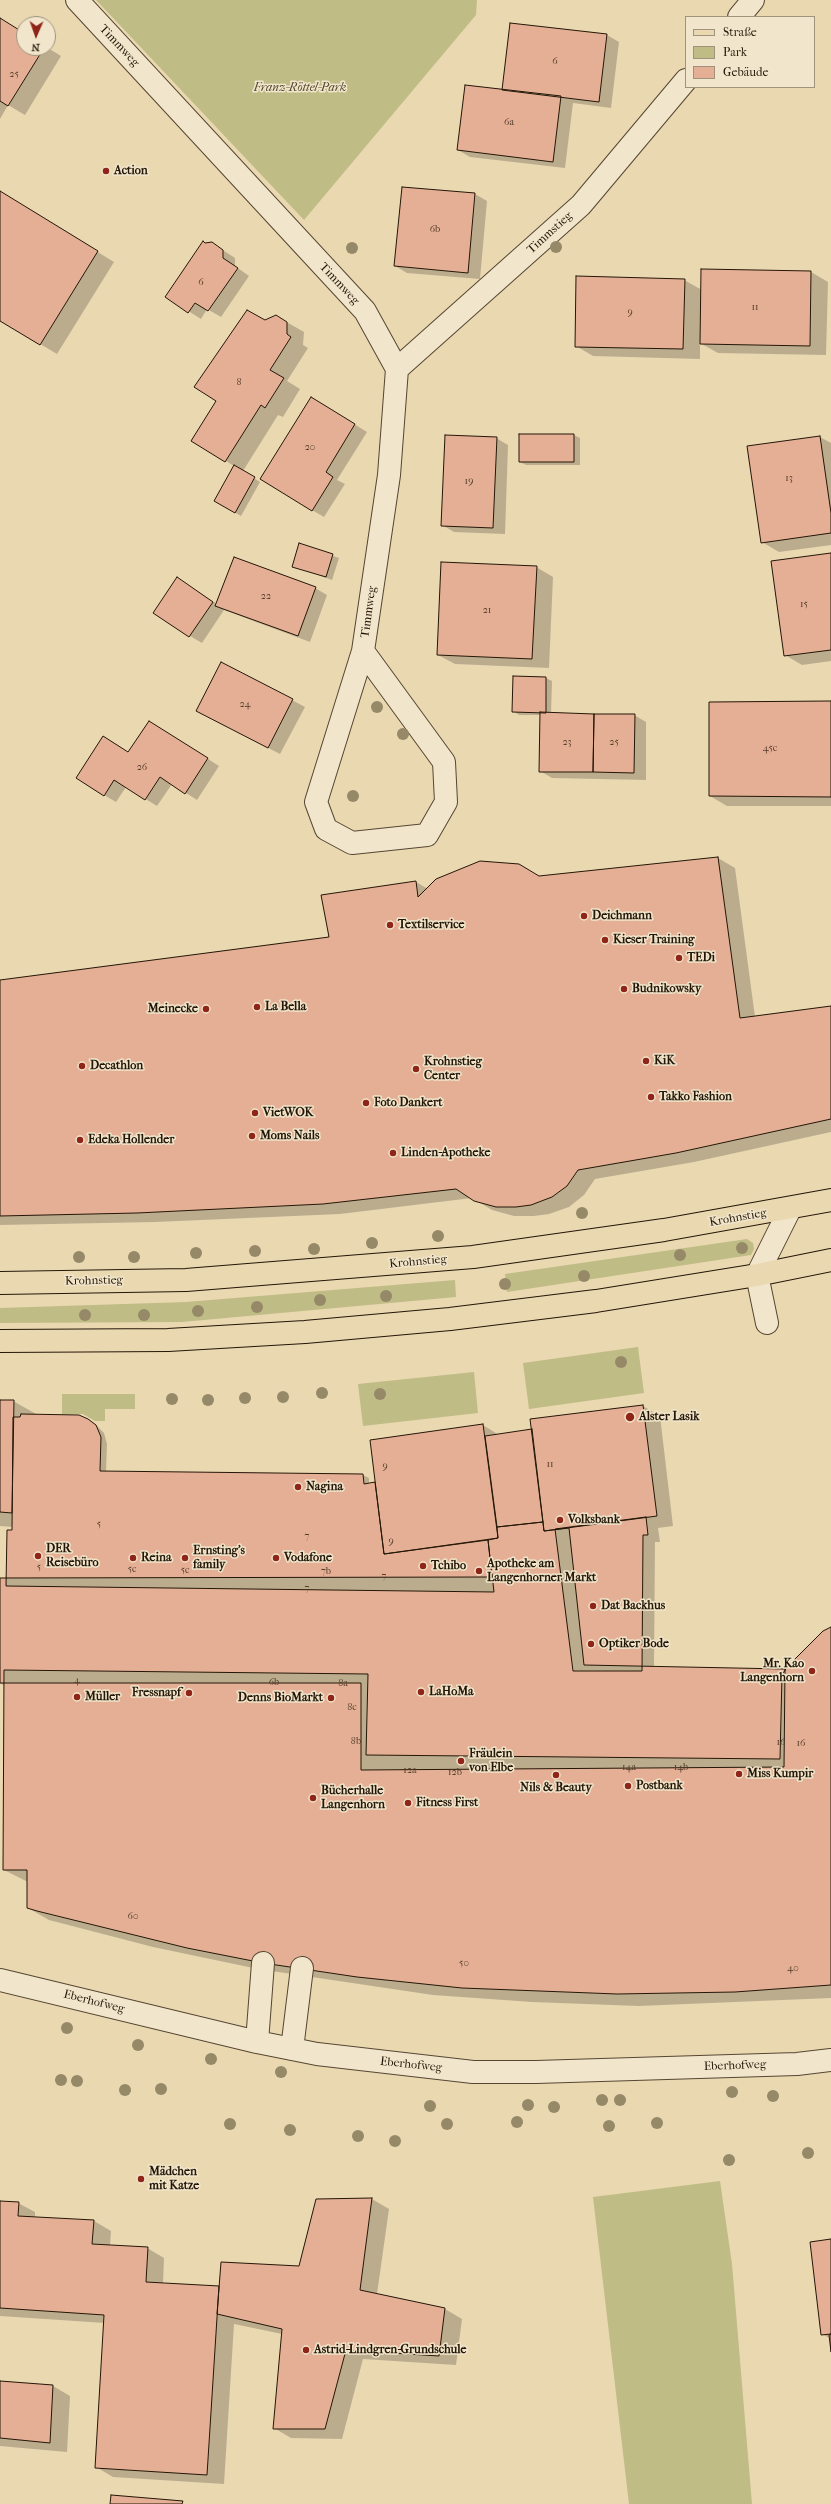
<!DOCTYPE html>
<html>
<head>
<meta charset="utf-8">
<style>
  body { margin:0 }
  #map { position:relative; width:831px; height:2504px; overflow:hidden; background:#ead8b1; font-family:"IM FELL French Canon",serif }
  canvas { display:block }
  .legend { position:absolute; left:685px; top:16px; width:130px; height:72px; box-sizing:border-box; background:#f1e6cc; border:1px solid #9f937d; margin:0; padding:5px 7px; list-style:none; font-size:12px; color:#241607 }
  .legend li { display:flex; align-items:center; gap:8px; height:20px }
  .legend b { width:20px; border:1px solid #9f937d }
  .north { position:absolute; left:16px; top:16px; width:40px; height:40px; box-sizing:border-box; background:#f1e6cc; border:1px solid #9f937d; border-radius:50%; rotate:182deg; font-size:11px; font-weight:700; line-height:16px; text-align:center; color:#241607 }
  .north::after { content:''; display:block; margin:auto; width:14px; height:18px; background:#8f2418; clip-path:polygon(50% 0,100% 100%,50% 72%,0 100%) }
</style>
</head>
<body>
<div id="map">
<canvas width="831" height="2504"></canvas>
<ul class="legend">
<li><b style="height:5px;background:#ead8b1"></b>Straße</li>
<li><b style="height:11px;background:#bfbc86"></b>Park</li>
<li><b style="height:11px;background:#e4af94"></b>Gebäude</li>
</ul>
<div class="north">N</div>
</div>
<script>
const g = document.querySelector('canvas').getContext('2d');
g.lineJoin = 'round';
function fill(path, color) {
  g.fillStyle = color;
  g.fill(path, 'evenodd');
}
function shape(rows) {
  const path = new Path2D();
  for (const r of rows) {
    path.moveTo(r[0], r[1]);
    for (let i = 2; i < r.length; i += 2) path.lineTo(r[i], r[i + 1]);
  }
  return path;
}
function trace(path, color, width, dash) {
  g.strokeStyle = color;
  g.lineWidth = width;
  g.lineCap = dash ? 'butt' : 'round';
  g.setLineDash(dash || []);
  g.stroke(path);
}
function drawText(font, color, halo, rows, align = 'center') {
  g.font = font + ' "IM FELL French Canon",serif';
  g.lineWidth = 3;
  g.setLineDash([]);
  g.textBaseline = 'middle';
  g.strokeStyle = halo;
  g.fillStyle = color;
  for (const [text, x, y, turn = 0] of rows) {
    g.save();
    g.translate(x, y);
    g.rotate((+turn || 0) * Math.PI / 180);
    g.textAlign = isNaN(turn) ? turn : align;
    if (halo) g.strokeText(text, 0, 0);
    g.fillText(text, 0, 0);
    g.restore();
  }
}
fill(shape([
  [96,0,477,0,476,15,304,220],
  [747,1239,753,1243,754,1249,751,1255,507,1292,505,1274],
  [455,1280,456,1297,182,1322,0,1323,0,1308,186,1302],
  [638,1347,644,1393,529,1409,523,1363],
  [474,1372,478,1413,363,1426,358,1384],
  [62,1394,135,1394,135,1409,105,1409,105,1421,95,1421,83,1414,62,1414],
  [720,2181,732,2264,752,2504,629,2504,593,2197]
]), '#bfbc86');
fill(shape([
  [0,19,24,33,24,48,48,48,61,56,25,115,8,105,0,119],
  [607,35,619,42,611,108,573,103,565,168,470,157,458,150,503,91],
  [0,192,114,262,57,354,0,320],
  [475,194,487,201,480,279,407,273,395,266],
  [212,243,235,258,235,266,249,276,221,317,207,309,201,319,166,297,206,244],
  [811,272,828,282,826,355,718,353,700,343,700,359,593,356,576,346,684,280,702,290],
  [276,316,304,332,303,345,308,348,287,381,300,389,283,417,278,415,243,471,260,482,241,516,215,501,234,466,192,440,265,321],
  [323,405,367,432,337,480,345,484,324,517,312,510],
  [574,435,580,438,580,465,526,465,520,462],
  [820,437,831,443,831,545,779,552,762,542],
  [496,438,508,445,505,534,454,532,442,525],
  [300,544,339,558,332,580,293,566],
  [831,554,831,661,802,665,785,655],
  [536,567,553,577,549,668,455,664,438,655],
  [177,579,217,604,315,588,327,595,310,642,224,610,202,643,190,636],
  [222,663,305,707,280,754,209,717],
  [546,678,552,681,551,714,634,715,646,722,646,780,552,778,540,771,541,715,519,715,513,711],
  [831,702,831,806,727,806,710,796],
  [161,729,219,766,197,800,172,784,157,806,126,787,116,802,104,795,129,753],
  [718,858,735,868,755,1017,831,1007,831,1132,694,1162,595,1179,584,1195,569,1207,549,1214,534,1216,514,1216,492,1210,472,1198,340,1214,155,1222,0,1225,0,981,330,937,416,882,428,889],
  [0,1401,13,1401,38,1415,88,1419,94,1423,104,1433,107,1444,106,1472,363,1475,369,1478,369,1484,376,1483,483,1425,499,1435,531,1430,643,1406,660,1416,673,1526,658,1528,660,1542,655,1542,654,1667,786,1670,831,1628,831,1998,639,2006,532,2002,433,1995,258,1969,153,1947,49,1920,28,1908,28,1882,4,1870,5,1686,0,1683,0,1616,13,1527,0,1526],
  [372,2199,389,2209,377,2294,445,2309,462,2319,456,2365,363,2359,342,2439,291,2438,274,2428,282,2334,234,2324,224,2484,113,2477,96,2467,105,2323,0,2316,0,2202,18,2203,35,2212,35,2218,94,2221,111,2231,110,2246,147,2248,164,2258,163,2284,220,2287,299,2267,316,2200],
  [831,2240,831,2343,831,2339,822,2334],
  [0,2382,53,2386,70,2396,67,2452,0,2446]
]), '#0003');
const building = shape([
  [0,18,24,33,24,48,44,48,8,106,0,101,0,18],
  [510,23,607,34,599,102,502,90,510,23],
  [465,85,561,96,553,162,457,150,465,85],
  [402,187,475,193,468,273,394,266,402,187],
  [0,191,98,251,40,345,0,321,0,191],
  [203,241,205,243,212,242,223,250,223,258,238,268,208,311,195,303,188,313,165,297,203,241],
  [701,269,811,271,810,346,700,344,701,269],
  [576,276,685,279,683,349,575,347,576,276],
  [247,310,265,320,276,315,287,322,287,334,291,337,270,370,284,378,265,408,261,405,225,462,191,441,216,401,194,387,247,310],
  [311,397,355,424,326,472,333,477,312,511,260,479,311,397],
  [519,434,574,434,574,462,519,462,519,434],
  [445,435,497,437,493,528,441,526,445,435],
  [820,436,831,513,831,533,761,543,747,446,820,436],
  [234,465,255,477,235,513,214,501,234,465],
  [299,543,333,554,326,577,292,567,299,543],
  [831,553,831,650,784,656,771,561,831,553],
  [234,557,316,587,298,636,215,606,234,557],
  [441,562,537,566,532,659,437,655,441,562],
  [177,577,213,602,189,637,153,613,177,577],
  [221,662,293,699,268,748,196,711,221,662],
  [513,676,546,677,546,713,512,712,513,676],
  [831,701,831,797,709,796,709,702,831,701],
  [540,712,594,714,593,772,539,772,540,712],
  [594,714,635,714,634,773,593,772,594,714],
  [149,721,208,758,185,794,160,777,145,800,114,780,104,796,76,778,103,736,128,752,149,721],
  [718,857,740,1018,831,1006,831,1119,676,1153,578,1170,567,1186,552,1197,531,1205,516,1207,496,1207,474,1201,456,1189,323,1204,137,1213,0,1216,0,980,329,937,321,895,416,881,418,897,436,879,480,861,519,864,539,876,718,857],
  [0,1400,14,1400,12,1513,0,1512,0,1400],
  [643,1405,657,1516,544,1531,530,1419,643,1405],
  [21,1414,79,1415,88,1419,96,1425,101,1437,100,1471,363,1474,364,1484,375,1482,384,1554,488,1540,494,1592,6,1586,7,1530,12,1530,13,1417,20,1417,21,1414],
  [483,1424,498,1538,384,1554,370,1440,483,1424],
  [532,1429,543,1522,497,1527,485,1436,532,1429],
  [646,1517,648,1535,643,1535,642,1671,573,1671,555,1529,646,1517],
  [543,1522,544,1531,569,1528,584,1665,785,1669,784,1767,361,1770,361,1683,0,1683,0,1578,492,1577,488,1540,498,1538,497,1527,543,1522],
  [831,1627,831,1985,735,1992,617,1994,462,1988,357,1977,263,1963,187,1948,37,1911,27,1908,27,1870,3,1870,4,1670,368,1674,366,1755,780,1759,782,1675,787,1667,823,1631,831,1627],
  [372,2198,360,2290,445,2308,439,2356,346,2350,325,2429,273,2429,282,2329,217,2314,221,2262,299,2266,316,2199,372,2198],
  [0,2201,19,2202,18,2216,94,2220,92,2244,148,2247,146,2282,219,2286,207,2475,95,2468,104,2315,0,2308,0,2201],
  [831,2239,831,2334,821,2335,810,2242,831,2239],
  [831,2334,831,2352,829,2335,831,2334],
  [0,2381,53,2385,50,2443,0,2438,0,2381],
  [111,2495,183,2501,182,2504,110,2504,111,2495]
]);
fill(building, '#e4af94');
trace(building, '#241607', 1);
const minor = shape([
  [77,0,365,311,397,369,389,475,363,651,444,762,446,802,427,835,352,843,326,829,316,802,363,651],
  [739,17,753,0],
  [397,369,581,205,686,80],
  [767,1323,757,1275,790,1209],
  [0,1980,257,2042,317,2054,473,2072,536,2072,797,2064,831,2060],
  [257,2042,263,1963],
  [292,2049,302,1968]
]);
const major = shape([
  [0,1283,186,1280,473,1257,664,1230,831,1200],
  [0,1341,168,1340,305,1332,450,1319,596,1301,757,1275,831,1260]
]);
trace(minor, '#564632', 24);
trace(major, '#241607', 24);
trace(minor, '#f1e6cc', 22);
trace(major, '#ead8b1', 22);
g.fillStyle = '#968968';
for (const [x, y] of [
  [556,247],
  [352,248],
  [377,707],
  [403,734],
  [353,796],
  [582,1213],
  [438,1236],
  [372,1243],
  [742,1248],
  [314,1249],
  [255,1251],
  [196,1253],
  [680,1255],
  [79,1257],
  [134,1257],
  [584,1276],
  [505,1284],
  [386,1296],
  [320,1300],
  [257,1307],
  [198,1311],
  [85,1315],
  [144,1315],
  [621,1362],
  [322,1393],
  [380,1394],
  [283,1397],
  [245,1398],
  [172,1399],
  [208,1400],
  [67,2028],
  [138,2045],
  [211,2059],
  [281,2072],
  [61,2080],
  [77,2081],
  [161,2089],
  [125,2090],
  [732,2092],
  [773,2096],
  [602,2100],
  [620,2100],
  [528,2105],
  [430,2106],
  [554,2107],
  [517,2122],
  [657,2123],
  [230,2124],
  [447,2124],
  [609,2126],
  [290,2130],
  [358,2136],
  [395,2141],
  [808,2153],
  [729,2160]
]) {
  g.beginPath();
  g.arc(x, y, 6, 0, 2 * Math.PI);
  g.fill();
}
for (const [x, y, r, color] of [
  [106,171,4,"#8f2418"],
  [584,916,4,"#8f2418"],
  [390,925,4,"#8f2418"],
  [605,940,4,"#8f2418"],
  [679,958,4,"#8f2418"],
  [624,989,4,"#8f2418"],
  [257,1007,4,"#8f2418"],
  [206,1009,4,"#8f2418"],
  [646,1061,4,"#8f2418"],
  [82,1066,4,"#8f2418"],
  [416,1069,4,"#8f2418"],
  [651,1097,4,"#8f2418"],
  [366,1103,4,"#8f2418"],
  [255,1113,4,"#8f2418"],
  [252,1136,4,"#8f2418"],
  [80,1140,4,"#8f2418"],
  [393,1153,4,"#8f2418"],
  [630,1417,5,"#8f2418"],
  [298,1487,4,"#8f2418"],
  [560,1520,4,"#8f2418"],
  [38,1556,4,"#8f2418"],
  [133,1558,4,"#8f2418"],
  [185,1558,4,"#8f2418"],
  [276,1558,4,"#8f2418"],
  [423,1566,4,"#8f2418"],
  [479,1571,4,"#8f2418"],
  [593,1606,4,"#8f2418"],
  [591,1644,4,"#8f2418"],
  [812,1671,4,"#8f2418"],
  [421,1692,4,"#8f2418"],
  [189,1693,4,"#8f2418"],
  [77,1697,4,"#8f2418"],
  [331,1698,4,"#8f2418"],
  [461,1761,4,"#8f2418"],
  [739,1774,4,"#8f2418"],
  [556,1775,4,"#8f2418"],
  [628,1786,4,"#8f2418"],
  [313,1798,4,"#8f2418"],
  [408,1803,4,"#8f2418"],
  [141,2179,4,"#8f2418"],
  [306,2350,4,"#8f2418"]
]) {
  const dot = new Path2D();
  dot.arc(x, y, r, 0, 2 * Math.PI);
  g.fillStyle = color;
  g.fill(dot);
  trace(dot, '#f1e6cc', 1.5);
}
drawText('10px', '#543c2a', null, [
  ["6",555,62],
  ["25",14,75],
  ["6a",509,123],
  ["6b",435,230],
  ["6",201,283],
  ["11",755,308],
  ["9",630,313],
  ["8",239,383],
  ["20",310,448],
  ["13",789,479],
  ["19",469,482],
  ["22",266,597],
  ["15",804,605],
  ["21",487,611],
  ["24",245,705],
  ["23",567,743],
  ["25",614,743],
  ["45c",770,749],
  ["26",142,768],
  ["11",550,1465],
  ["9",385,1467],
  ["5",99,1525],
  ["7",307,1537],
  ["9",391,1542],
  ["5",39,1568],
  ["5c",132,1570],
  ["5c",185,1571],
  ["7b",326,1572],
  ["7",384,1577],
  ["7",307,1589],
  ["4",77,1681],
  ["6b",274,1683],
  ["8a",343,1684],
  ["8c",352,1708],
  ["8b",356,1742],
  ["16",781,1743],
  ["16",801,1744],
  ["14a",629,1768],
  ["14b",681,1768],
  ["12a",410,1771],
  ["12b",455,1773],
  ["60",133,1917],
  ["50",464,1964],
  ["40",793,1969]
]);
drawText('12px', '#241607', '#f1e6cc', [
  ["Timmweg",119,46,47],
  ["Timmstieg",550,233,-42],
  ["Timmweg",339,284,47],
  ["Timmweg",369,612,-82],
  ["Krohnstieg",738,1218,-10],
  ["Krohnstieg",418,1262,-5],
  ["Krohnstieg",94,1281,-1],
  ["Eberhofweg",94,2002,14],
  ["Eberhofweg",411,2065,6],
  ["Eberhofweg",735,2066,-2]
]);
drawText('italic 12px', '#52482d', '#f1e6cc', [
  ["Franz-Röttel-Park",300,88]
]);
drawText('bold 12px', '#241607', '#f1e6cc', [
  ["Action",114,171],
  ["Deichmann",592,916],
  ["Textilservice",398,925],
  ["Kieser Training",613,940],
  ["TEDi",687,958],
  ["Budnikowsky",632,989],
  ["La Bella",265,1007],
  ["Meinecke",198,1009,"right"],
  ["KiK",654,1061],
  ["Krohnstieg",424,1062],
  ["Center",424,1076],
  ["Decathlon",90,1066],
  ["Takko Fashion",659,1097],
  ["Foto Dankert",374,1103],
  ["VietWOK",263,1113],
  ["Moms Nails",260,1136],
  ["Edeka Hollender",88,1140],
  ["Linden-Apotheke",401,1153],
  ["Alster Lasik",639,1417],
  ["Nagina",306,1487],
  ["Volksbank",568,1520],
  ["DER",46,1549],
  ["Reisebüro",46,1563],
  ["Ernsting's",193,1551],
  ["family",193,1565],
  ["Reina",141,1558],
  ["Vodafone",284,1558],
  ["Apotheke am",487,1564],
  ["Langenhorner Markt",487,1578],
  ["Tchibo",431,1566],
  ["Dat Backhus",601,1606],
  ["Optiker Bode",599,1644],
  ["Mr. Kao",804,1664,"right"],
  ["Langenhorn",804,1678,"right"],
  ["LaHoMa",429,1692],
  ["Fressnapf",181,1693,"right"],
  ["Müller",85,1697],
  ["Denns BioMarkt",323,1698,"right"],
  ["Fräulein",469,1754],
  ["von Elbe",469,1768],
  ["Miss Kumpir",747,1774],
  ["Postbank",636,1786],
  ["Nils & Beauty",556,1788,"center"],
  ["Bücherhalle",321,1791],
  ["Langenhorn",321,1805],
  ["Fitness First",416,1803],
  ["Mädchen",149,2172],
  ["mit Katze",149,2186],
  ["Astrid-Lindgren-Grundschule",314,2350]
], 'left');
</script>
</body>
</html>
